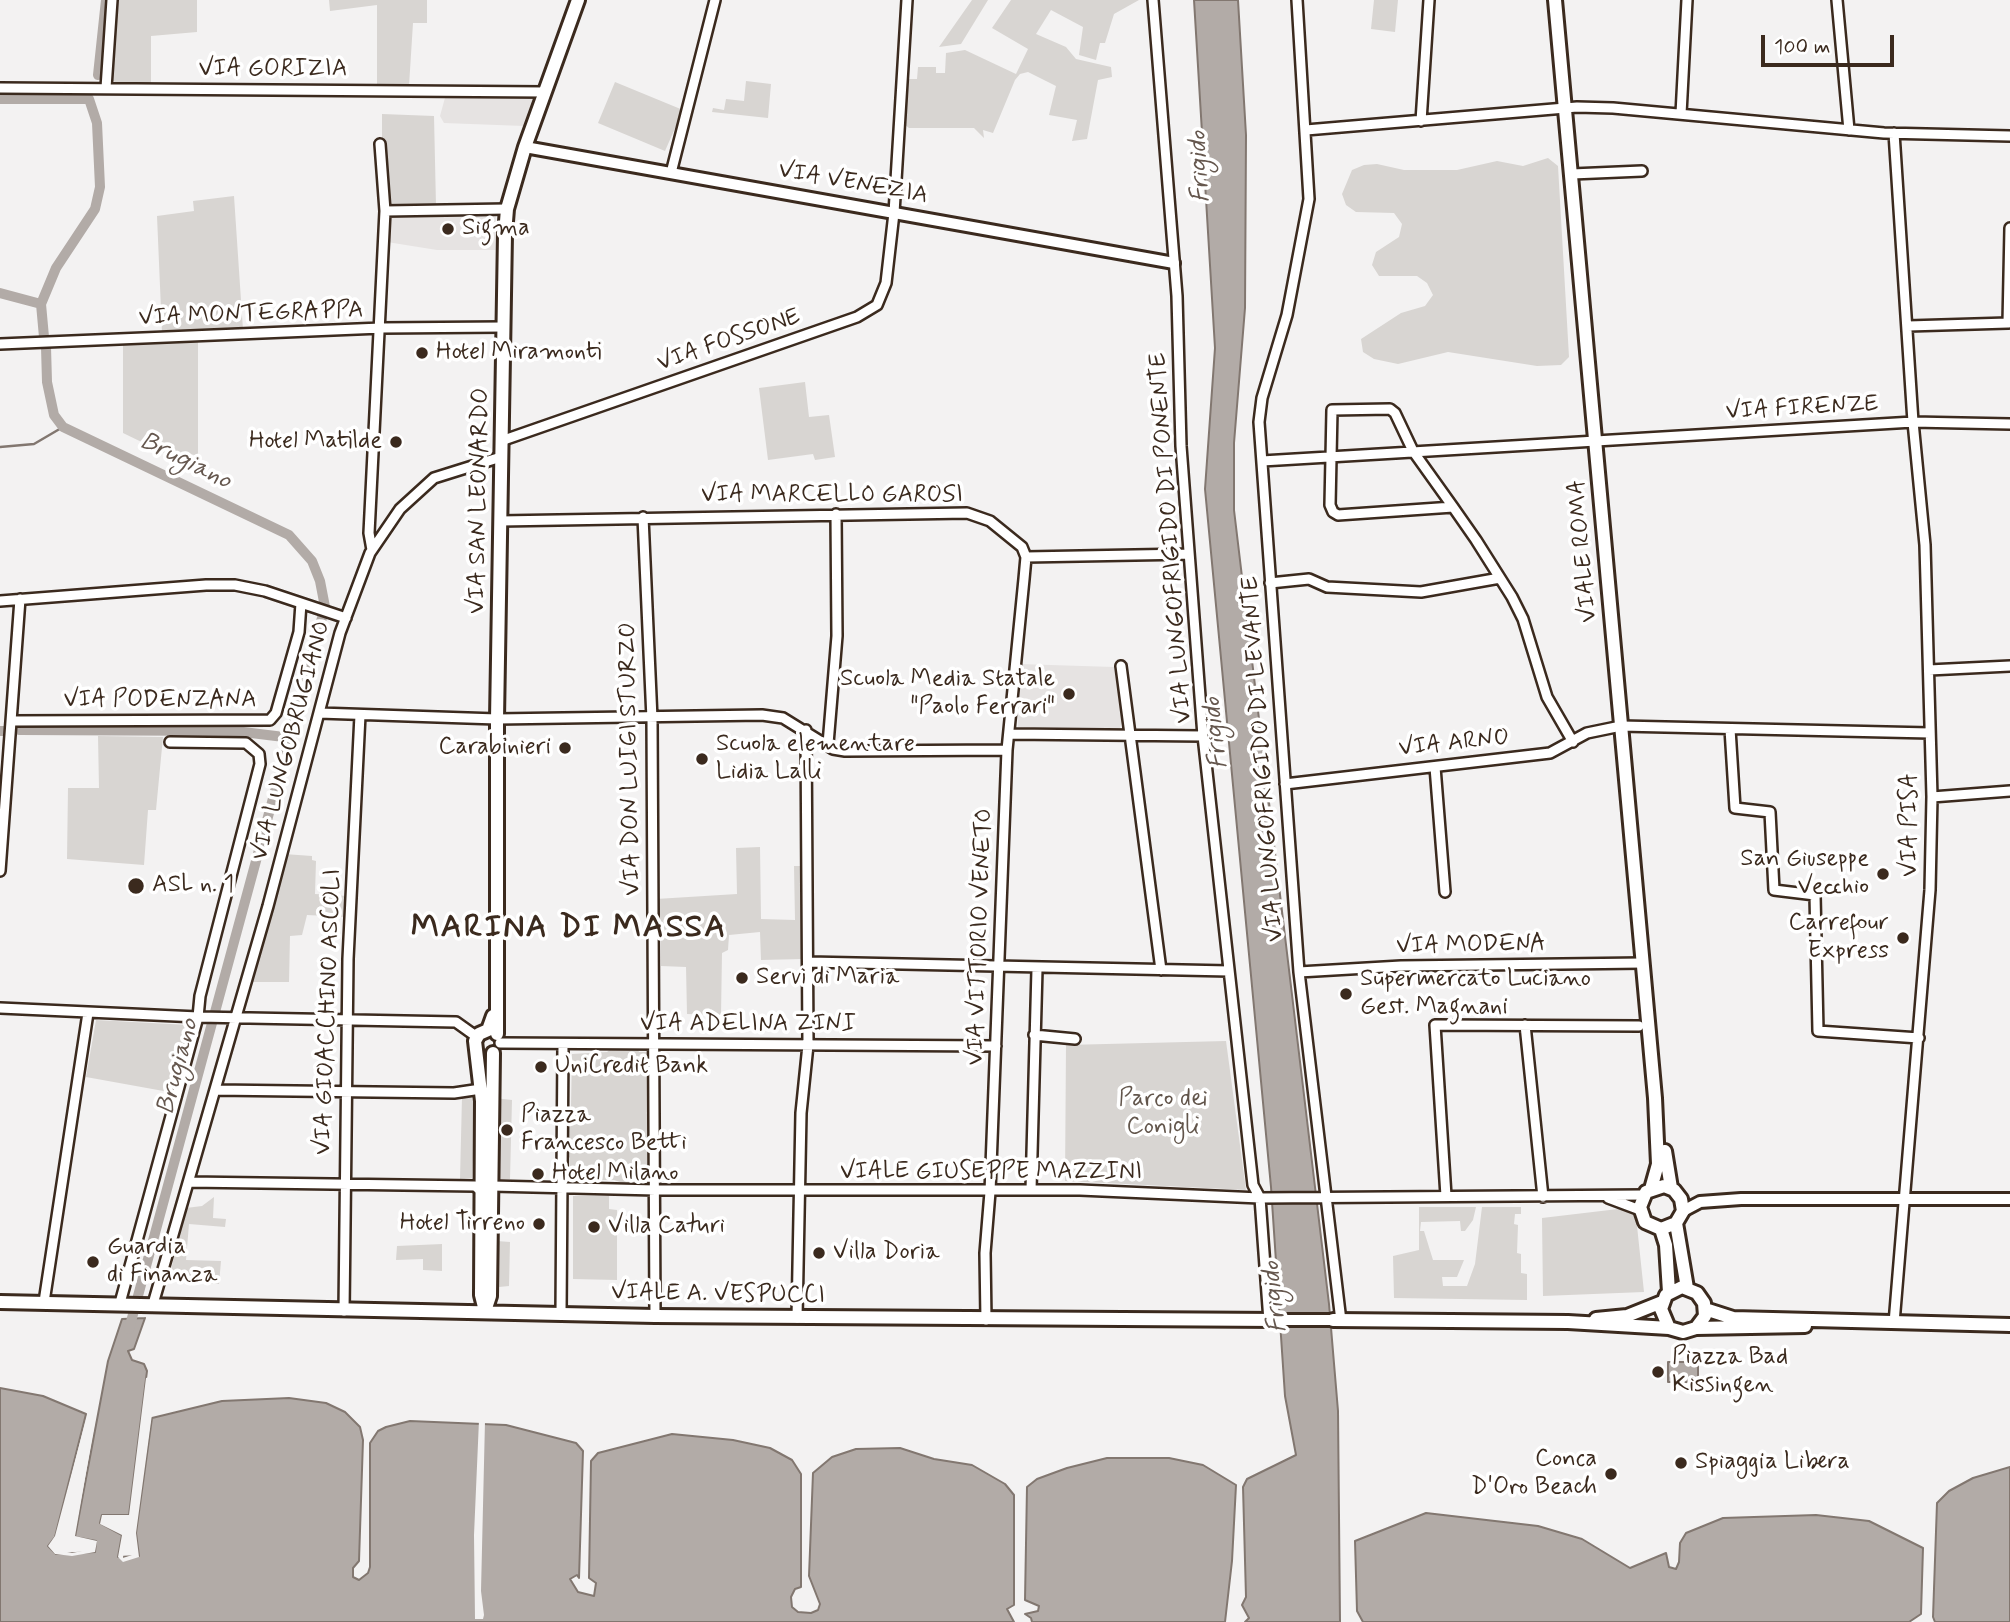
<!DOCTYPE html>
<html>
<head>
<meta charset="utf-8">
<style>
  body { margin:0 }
  #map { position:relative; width:2010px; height:1622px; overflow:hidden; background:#f3f2f2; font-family:Mynerve,sans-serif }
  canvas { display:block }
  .scale { position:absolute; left:1761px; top:35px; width:133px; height:32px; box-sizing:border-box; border:4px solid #3b2a1e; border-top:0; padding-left:9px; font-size:21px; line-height:24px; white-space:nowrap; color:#3b2a1e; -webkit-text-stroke:5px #fff; paint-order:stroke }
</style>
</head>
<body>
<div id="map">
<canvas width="2010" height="1622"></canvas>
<div class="scale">100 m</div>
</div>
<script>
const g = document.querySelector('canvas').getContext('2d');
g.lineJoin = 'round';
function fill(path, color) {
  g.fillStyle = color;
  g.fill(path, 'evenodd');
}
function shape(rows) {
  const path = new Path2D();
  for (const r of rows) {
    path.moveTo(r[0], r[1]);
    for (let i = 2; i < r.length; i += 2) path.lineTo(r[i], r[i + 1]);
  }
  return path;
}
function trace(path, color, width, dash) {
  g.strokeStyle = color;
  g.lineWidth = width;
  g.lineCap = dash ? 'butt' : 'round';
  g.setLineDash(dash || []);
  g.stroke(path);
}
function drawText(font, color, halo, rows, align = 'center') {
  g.font = font + ' Mynerve,sans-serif';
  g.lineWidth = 7;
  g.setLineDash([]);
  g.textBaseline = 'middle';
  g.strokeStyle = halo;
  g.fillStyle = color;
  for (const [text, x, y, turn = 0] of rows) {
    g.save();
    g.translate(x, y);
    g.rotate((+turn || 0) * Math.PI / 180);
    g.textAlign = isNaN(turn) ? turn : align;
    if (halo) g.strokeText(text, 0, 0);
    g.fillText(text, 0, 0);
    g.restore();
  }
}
fill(shape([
  [446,94,532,96,534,99,524,126,444,123,440,116],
  [496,210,496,250,437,250,387,242,387,214],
  [1019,664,1114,667,1122,721,1120,728,1018,727]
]), '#e6e3e2');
fill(shape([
  [116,0,197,0,197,32,151,36,151,84,115,82,110,79],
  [329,0,427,0,427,23,413,23,409,86,377,85,377,5,330,11],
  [972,0,988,0,961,44,939,47],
  [1011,0,1139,0,1114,14,1105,43,1100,43,1096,60,1079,55,1083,27,1051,10,1036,34,1066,47,1076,59,1111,67,1112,77,1098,80,1087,139,1072,141,1077,120,1049,115,1056,86,1028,72,1020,74,1015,80,993,133,983,130,984,138,974,128,909,128,905,125,908,79,917,79,918,67,936,67,936,73,945,73,946,53,965,50,1016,74,1028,49,992,28],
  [1374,0,1398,0,1395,32,1371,29],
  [746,81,771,84,768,118,712,112,713,108,724,110,726,99,744,101],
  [615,82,683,110,665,151,598,123],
  [382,114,434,116,436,206,387,208,382,168],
  [1548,158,1558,166,1569,357,1561,365,1537,366,1448,352,1398,364,1374,359,1363,352,1361,339,1401,313,1425,306,1433,295,1427,283,1417,276,1379,276,1372,265,1376,252,1399,237,1402,224,1394,213,1356,212,1346,205,1342,194,1352,170,1364,165,1377,164,1404,170,1457,170,1497,161,1523,166],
  [234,196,243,330,162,333,157,216,194,211,193,201],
  [198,340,198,456,190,454,185,463,123,433,123,344],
  [805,382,809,417,829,415,835,457,815,460,813,454,768,460,759,388],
  [98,736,163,737,156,810,148,810,144,865,67,859,68,788,99,788],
  [760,847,761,919,795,920,794,866,804,866,802,959,761,960,760,932,729,935,728,950,722,953,721,1015,687,1014,686,967,661,966,661,923,657,921,656,899,737,894,736,848],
  [284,854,312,856,312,860,316,861,315,894,347,896,346,917,307,915,302,935,290,936,289,982,249,982],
  [96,1020,189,1025,169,1092,86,1077],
  [1226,1041,1246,1190,1065,1181,1066,1045],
  [636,1045,639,1052,647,1052,650,1060,651,1078,648,1082,652,1087,650,1128,647,1131,647,1141,651,1148,651,1170,648,1179,629,1185,614,1180,570,1180,570,1158,565,1153,563,1133,571,1106,572,1054,607,1052,613,1047],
  [462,1097,476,1097,472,1178,460,1179],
  [494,1098,512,1100,510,1179,496,1179],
  [573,1196,609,1196,609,1209,617,1210,617,1280,573,1279],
  [214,1197,213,1218,226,1219,225,1227,189,1224,186,1260,221,1261,219,1284,168,1282,186,1208,202,1206],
  [1419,1207,1476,1207,1473,1220,1465,1231,1461,1231,1460,1221,1421,1222,1420,1231,1424,1231,1433,1260,1464,1260,1457,1277,1442,1277,1443,1286,1467,1286,1475,1264,1482,1207,1521,1207,1521,1214,1515,1214,1514,1224,1518,1225,1517,1253,1521,1254,1521,1273,1527,1274,1527,1300,1394,1298,1393,1256,1419,1250],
  [1635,1207,1644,1292,1543,1296,1542,1218],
  [497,1241,510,1242,509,1286,499,1287,496,1282],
  [442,1244,442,1271,423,1270,423,1259,396,1260,397,1246]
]), '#d8d5d2');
const water = shape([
  [1194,0,1238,0,1246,135,1245,308,1234,443,1234,510,1329,1304,1338,1411,1340,1622,1245,1622,1249,1618,1242,1605,1246,1597,1243,1487,1247,1479,1296,1455,1285,1396,1271,1187,1205,489,1215,348,1194,0],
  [145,1318,134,1349,128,1351,132,1360,144,1364,147,1371,129,1515,102,1515,100,1523,122,1535,118,1557,139,1556,136,1533,152,1418,222,1401,289,1398,326,1403,345,1412,360,1427,363,1440,359,1561,353,1568,353,1577,359,1580,368,1573,370,1567,370,1443,378,1431,386,1427,410,1421,506,1425,576,1443,583,1451,579,1578,577,1575,570,1579,578,1592,594,1596,596,1583,589,1578,591,1461,598,1453,672,1434,733,1440,770,1448,792,1460,801,1474,801,1587,795,1589,791,1597,792,1607,798,1612,811,1613,818,1610,820,1604,809,1576,813,1473,832,1457,856,1449,900,1448,934,1459,972,1465,1005,1484,1014,1495,1014,1605,1007,1609,1014,1622,0,1622,0,1388,43,1396,86,1414,55,1537,48,1546,56,1554,95,1552,96,1541,75,1537,108,1361,122,1319,145,1318],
  [1668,1362,1698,1362,1698,1382,1668,1382,1668,1362],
  [1107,1458,1169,1458,1203,1465,1236,1485,1232,1561,1225,1622,1032,1622,1031,1618,1025,1614,1038,1611,1039,1606,1025,1600,1027,1487,1037,1479,1067,1468,1107,1458],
  [2010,1467,2010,1622,1935,1622,1933,1617,1937,1503,1949,1491,1973,1478,2010,1467],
  [1426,1513,1538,1526,1582,1539,1630,1568,1666,1553,1669,1567,1676,1569,1679,1562,1680,1543,1686,1533,1723,1518,1816,1515,1869,1521,1923,1548,1921,1614,1909,1622,1363,1622,1357,1611,1355,1541,1426,1513]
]);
fill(water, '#b2aba7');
trace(water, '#827770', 2);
fill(shape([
  [106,1358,75,1536,97,1541,95,1552,72,1556,55,1554,48,1546,55,1536,88,1412,58,1537,52,1546,57,1550,72,1553,92,1549,93,1544,74,1540,72,1536],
  [150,1377,133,1517,105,1518,104,1522,125,1533,123,1558,135,1554,133,1532,148,1417,152,1414,136,1533,139,1557,123,1562,118,1557,122,1535,100,1524,102,1515,129,1515,146,1378],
  [479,1420,485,1421,481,1591,484,1615,483,1619,475,1619,474,1535]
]), '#f3f2f2');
trace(shape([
  [0,447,34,444,63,427]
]), '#827770', 2.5);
trace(shape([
  [98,75,106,0],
  [0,99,89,99,97,123,100,187,95,209,56,268,41,304,44,337],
  [0,293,41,304],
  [46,347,47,382,54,415,63,427,289,535,312,561,320,581,325,607],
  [19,730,235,731,292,738],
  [0,731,4,731],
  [129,1329,323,614]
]), '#b2aba7', 10);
const minor = shape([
  [1153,0,1177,296,1181,446,1203,736,1253,1185,1260,1198,1269,1321],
  [1297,0,1309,199,1287,315,1262,398,1259,422,1299,972,1341,1321],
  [1837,0,1849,130],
  [0,88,545,92],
  [106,88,112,0],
  [1681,114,1687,0],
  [1421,121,1429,0],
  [1306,130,1577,107,1613,108,1884,133,2010,136],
  [380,144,385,211],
  [671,173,715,0],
  [1572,174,1642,171],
  [1908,326,2008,323,2010,228],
  [0,344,381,328,503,327],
  [501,441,857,317,877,305,886,283,894,213,907,0],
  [1262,461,1913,422,2010,424],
  [1453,507,1338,515,1333,512,1330,505,1332,410,1390,409,1395,413,1413,451,1453,507,1476,540,1512,597,1523,619,1547,697,1573,742],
  [643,517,652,719,655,1316],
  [500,521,967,513,990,521,1022,547,1026,557,1024,579,1007,750,990,1192,985,1253,986,1320],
  [372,550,369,533,385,211,507,209],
  [1026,557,1189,554],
  [1270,583,1309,579,1327,587,1421,592,1500,578],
  [0,601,206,585,235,585,265,591,346,618],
  [1121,666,1161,970],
  [1929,670,2010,666],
  [319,713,497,719,762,715,783,718,833,749,845,751,1007,750],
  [12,721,270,720,276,713,299,632,301,603],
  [1730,729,1735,808,1770,812,1774,890,1815,895,1818,1031,1919,1038],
  [1010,734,1203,736],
  [828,744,837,636,836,514],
  [1435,767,1445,892],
  [1285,784,1550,753,1587,733,1621,726,1930,733],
  [1932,797,2010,791],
  [0,871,20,599],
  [809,962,1229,971],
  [1299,972,1401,966,1643,963],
  [0,1008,198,1017,456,1022,477,1037],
  [1525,1025,1543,1197],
  [1034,1035,1075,1039],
  [500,1043,996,1046],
  [215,1090,454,1093,481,1089],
  [189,1182,475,1186,481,1191],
  [492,1186,656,1190,1080,1190,1260,1198,1644,1195],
  [1031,1190,1037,969],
  [1446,1196,1435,1025,1639,1026],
  [1608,1198,1640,1210],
  [44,1302,88,1013],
  [120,1303,198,1017,200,996,260,764,259,754,246,743,170,742],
  [153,1304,268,906,340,633,370,553,400,509,434,478,501,457],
  [344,1311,348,959,360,715],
  [561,1313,563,1045],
  [797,1318,801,1113,808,1045,806,730],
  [1894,1323,1930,890,1932,797,1925,545,1913,422,1894,133]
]);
const tertiary = shape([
  [525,147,1174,263],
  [1683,1211,1700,1202,1741,1199,2010,1199],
  [1278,1320,1333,1320]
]);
const secondary = shape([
  [1555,0,1655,1098,1658,1164,1651,1189],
  [497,1034,497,719,505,234,507,209,525,147,578,0],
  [1665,1151,1671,1188],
  [1676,1223,1661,1229,1645,1222,1640,1207,1646,1192,1664,1186,1674,1190,1681,1199,1683,1211,1676,1223,1687,1288],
  [1661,1229,1666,1245,1669,1292],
  [0,1302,655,1316,1278,1320],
  [1705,1309,1733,1318,2010,1325],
  [485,1311,481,1295,482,1101,475,1041,479,1034,488,1030,493,1016],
  [485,1311,490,1296,493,1053],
  [1596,1319,1627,1316,1662,1302],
  [1333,1320,1568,1322,1669,1328,1683,1332,1696,1328,1705,1316,1704,1303,1697,1293,1682,1287,1666,1295,1661,1309,1669,1328],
  [1696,1328,1805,1326]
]);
trace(minor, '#3b2a1e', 14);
trace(tertiary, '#3b2a1e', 16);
trace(secondary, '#3b2a1e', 18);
trace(minor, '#fff', 9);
trace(tertiary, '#fff', 10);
trace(secondary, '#fff', 12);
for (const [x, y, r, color] of [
  [448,229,7,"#3b2a1e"],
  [422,353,7,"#3b2a1e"],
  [396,442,7,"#3b2a1e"],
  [1069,694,7,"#3b2a1e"],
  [565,748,7,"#3b2a1e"],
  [702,759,7,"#3b2a1e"],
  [1883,874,7,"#3b2a1e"],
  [136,886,9,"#3b2a1e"],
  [1903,938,7,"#3b2a1e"],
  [742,978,7,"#3b2a1e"],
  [1346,994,7,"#3b2a1e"],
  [541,1067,7,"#3b2a1e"],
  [507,1130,7,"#3b2a1e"],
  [538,1174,7,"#3b2a1e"],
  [539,1224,7,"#3b2a1e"],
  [594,1227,7,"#3b2a1e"],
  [819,1253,7,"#3b2a1e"],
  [93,1262,7,"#3b2a1e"],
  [1658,1372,7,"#3b2a1e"],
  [1681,1463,7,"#3b2a1e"],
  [1611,1474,7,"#3b2a1e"]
]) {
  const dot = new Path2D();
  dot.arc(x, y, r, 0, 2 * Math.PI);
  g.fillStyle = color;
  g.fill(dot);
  trace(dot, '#fff', 2.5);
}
drawText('24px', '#3b2a1e', '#fff', [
  ["VIA GORIZIA",273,70],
  ["VIA VENEZIA",853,184,10],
  ["VIA MONTEGRAPPA",251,315,-2],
  ["VIA FOSSONE",729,341,-19],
  ["VIA FIRENZE",1802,409,-3],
  ["VIA MARCELLO GAROSI",832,496],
  ["VIA SAN LEONARDO",480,501,-89],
  ["VIA LUNGOFRIGIDO DI PONENTE",1172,538,-94],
  ["VIALE ROMA",1584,551,-95],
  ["VIA PODENZANA",160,701],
  ["VIA LUNGOBRUGIANO",292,741,-75],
  ["VIA ARNO",1454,744,-6],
  ["VIA DON LUIGI STURZO",631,759,-91],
  ["VIA LUNGOFRIGIDO DI LEVANTE",1264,759,-94],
  ["VIA PISA",1911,825,-90],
  ["VIA VITTORIO VENETO",981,937,-88],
  ["VIA MODENA",1471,946,-1],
  ["VIA GIOACCHINO ASCOLI",329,1012,-88],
  ["VIA ADELINA ZINI",748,1025],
  ["VIALE GIUSEPPE MAZZINI",991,1173],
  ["VIALE A. VESPUCCI",718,1295,1]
]);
drawText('24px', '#3b2a1e', '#fff', [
  ["Sigma",462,229],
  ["Hotel Miramonti",436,353],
  ["Hotel Matilde",382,442,"right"],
  ["Scuola Media Statale",1055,680,"right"],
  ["\"Paolo Ferrari\"",1055,708,"right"],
  ["Scuola elementare",716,745],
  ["Lidia Lalli",716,773],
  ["Carabinieri",551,748,"right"],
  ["San Giuseppe",1869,860,"right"],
  ["Vecchio",1869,888,"right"],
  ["ASL n. 1",152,886],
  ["Carrefour",1889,924,"right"],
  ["Express",1889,952,"right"],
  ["Servi di Maria",756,978],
  ["Supermercato Luciano",1360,980],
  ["Gest. Magnani",1360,1008],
  ["UniCredit Bank",555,1067],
  ["Piazza",521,1116],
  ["Francesco Betti",521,1144],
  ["Hotel Milano",552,1174],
  ["Hotel Tirreno",525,1224,"right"],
  ["Villa Caturi",608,1227],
  ["Guardia",107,1248],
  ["di Finanza",107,1276],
  ["Villa Doria",833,1253],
  ["Piazza Bad",1672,1358],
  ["Kissingen",1672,1386],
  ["Conca",1597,1460,"right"],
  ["D'Oro Beach",1597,1488,"right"],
  ["Spiaggia Libera",1695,1463]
], 'left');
drawText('24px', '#62554b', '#fff', [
  ["Parco dei",1163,1100],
  ["Conigli",1163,1128]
]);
drawText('italic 26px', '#65574e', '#fff', [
  ["Frigido",1201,167,-93],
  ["Brugiano",185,462,26],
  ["Frigido",1217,733,-96],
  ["Brugiano",179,1067,-75],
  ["Frigido",1276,1297,-96]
]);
g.letterSpacing = '2px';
drawText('bold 32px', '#3b2a1e', '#fff', [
  ["MARINA DI MASSA",569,929]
]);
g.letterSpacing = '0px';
</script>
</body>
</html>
